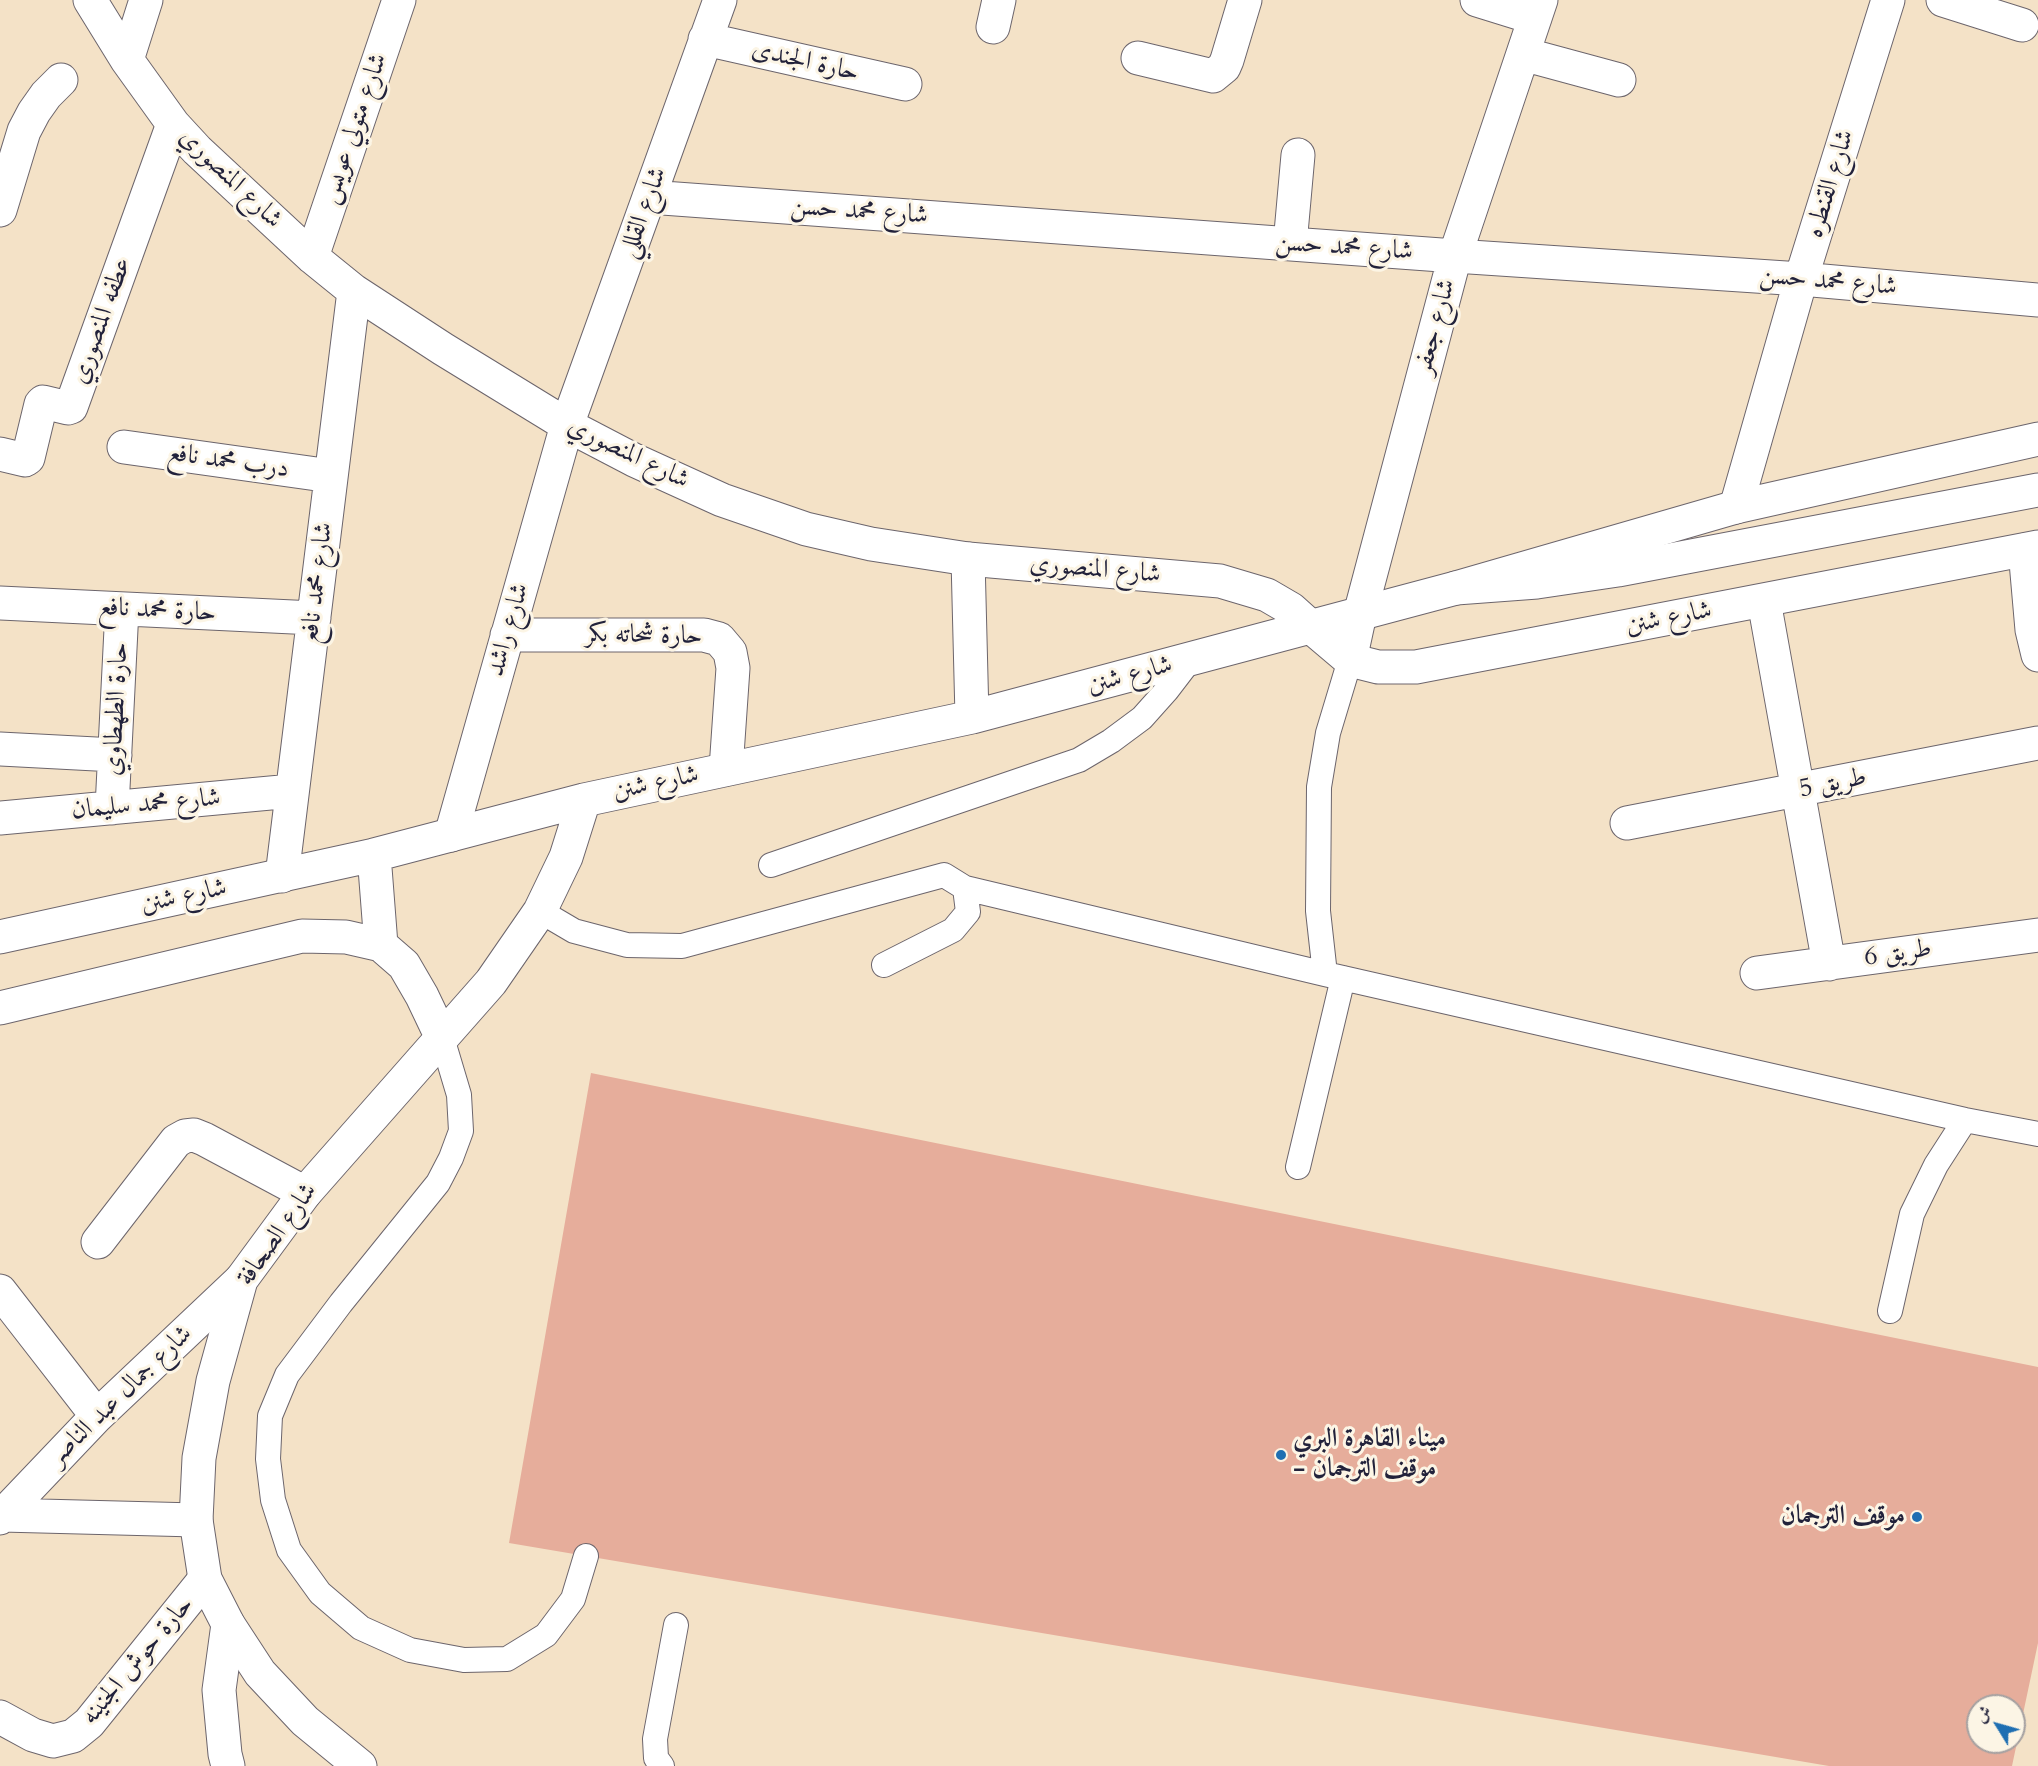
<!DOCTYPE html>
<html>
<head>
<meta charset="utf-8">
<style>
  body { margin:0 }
  #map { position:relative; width:2038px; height:1766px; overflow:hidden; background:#f4e2c7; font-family:Cardo,Amiri,serif }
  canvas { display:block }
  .north { position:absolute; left:1966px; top:1694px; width:60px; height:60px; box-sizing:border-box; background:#fcf5e5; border:2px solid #a5a1a1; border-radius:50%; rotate:307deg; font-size:16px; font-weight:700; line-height:24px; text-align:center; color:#22223b }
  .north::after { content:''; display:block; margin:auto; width:21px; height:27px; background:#1f6fb2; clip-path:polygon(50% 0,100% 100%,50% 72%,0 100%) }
</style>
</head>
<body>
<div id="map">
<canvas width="2038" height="1766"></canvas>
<div class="north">ش</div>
</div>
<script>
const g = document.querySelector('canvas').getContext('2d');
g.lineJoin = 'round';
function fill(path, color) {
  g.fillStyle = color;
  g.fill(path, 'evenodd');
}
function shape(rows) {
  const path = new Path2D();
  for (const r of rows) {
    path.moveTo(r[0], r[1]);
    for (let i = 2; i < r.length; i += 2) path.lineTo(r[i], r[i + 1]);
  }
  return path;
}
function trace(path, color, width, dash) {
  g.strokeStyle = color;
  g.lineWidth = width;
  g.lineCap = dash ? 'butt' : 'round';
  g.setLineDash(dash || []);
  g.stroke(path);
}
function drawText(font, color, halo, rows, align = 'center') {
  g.font = font + ' Cardo,Amiri,serif';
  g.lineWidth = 6;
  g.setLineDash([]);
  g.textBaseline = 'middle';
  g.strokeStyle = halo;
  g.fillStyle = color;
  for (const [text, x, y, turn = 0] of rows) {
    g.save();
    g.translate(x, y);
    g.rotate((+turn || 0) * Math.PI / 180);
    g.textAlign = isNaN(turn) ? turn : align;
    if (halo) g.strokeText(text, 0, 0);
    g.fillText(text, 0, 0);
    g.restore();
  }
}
fill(shape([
  [591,1073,2038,1367,2038,1643,2012,1766,1829,1766,509,1543],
  [1978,1706,2014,1706,2014,1742,1978,1742]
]), '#e6ad9b');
const service = shape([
  [771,865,1079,760,1111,741,1142,718,1167,690,1190,660],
  [965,888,1325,974,1965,1120,2038,1134],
  [540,911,574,931,627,945,682,946,944,875,965,888,968,912,953,930,884,965],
  [1325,974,1318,911,1319,787,1328,733,1350,660],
  [442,1038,459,1095,461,1131,451,1158,438,1183,341,1303,287,1375,270,1416,268,1459,273,1500,289,1550,320,1593,361,1628,410,1650,464,1660,507,1659,546,1635,573,1599,586,1556],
  [1298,1167,1343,978],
  [1890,1311,1912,1214,1936,1165,1965,1120],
  [662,1766,656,1758,655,1739,676,1625]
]);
const minor = shape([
  [90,0,127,60,173,124,197,150,312,257,354,291,443,349,567,425,634,460,722,500,806,529,871,544,968,559,1220,581,1267,595,1291,609,1311,627],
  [1477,0,1535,18],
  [1943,0,2022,25],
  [993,27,999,0],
  [705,39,905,84],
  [1523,54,1619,80],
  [1138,58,1213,76,1224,67,1227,60,1245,0],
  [127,60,146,0],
  [649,197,1455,256,1801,279,2038,300],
  [0,210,24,131,34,112,46,95,61,80],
  [1290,244,1298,155],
  [312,257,399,0],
  [124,447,331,476],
  [0,454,25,460,28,458,41,404,43,402,68,408,71,407,173,124],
  [1736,507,1801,279,1888,0],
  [2025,550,2032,630,2038,655],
  [1764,601,1829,964],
  [0,603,314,618],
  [507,635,704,635,719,639,730,652,733,668,726,769],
  [1350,660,1360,614,1455,256,1541,0],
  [0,749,115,755],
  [112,808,122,609],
  [0,818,292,791],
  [1627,823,2038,743],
  [451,835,567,425,720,0],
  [282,876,354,291],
  [1757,973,2038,935],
  [98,1242,176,1141,185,1136,194,1135,204,1139,305,1193],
  [0,1291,97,1416],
  [2,1515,196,1520],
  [0,1518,97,1416,241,1280],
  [228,1624,219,1690,225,1754,228,1766],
  [0,1717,33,1735,53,1741,73,1736,89,1723,205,1579]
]);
const primary = shape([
  [968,559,972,717],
  [1311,627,1350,660,1378,667,1416,667,2038,547],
  [374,855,381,945],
  [0,937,374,855,584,800,972,717,1456,588,1736,507,2038,439],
  [0,1008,302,936,346,937,381,945,404,965,422,996,442,1038],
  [360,1766,305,1721,260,1673,228,1624,205,1579,196,1520,199,1458,213,1381,241,1280,305,1193,491,982,540,911,566,857,584,800]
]);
const motorway = shape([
  [1456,588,1537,582,1618,570,2038,490]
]);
trace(service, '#6c656c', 26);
trace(minor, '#6c656c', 35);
trace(primary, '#6c656c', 35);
trace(motorway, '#6c656c', 35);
trace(service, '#fff', 24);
trace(minor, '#fff', 33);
trace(primary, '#fff', 33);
trace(motorway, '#fff', 33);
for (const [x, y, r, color] of [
  [1281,1455,6,"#1f6fb2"],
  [1917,1517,6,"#1f6fb2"]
]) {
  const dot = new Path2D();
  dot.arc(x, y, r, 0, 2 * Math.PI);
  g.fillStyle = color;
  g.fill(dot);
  trace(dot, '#fcf5e5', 2);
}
drawText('26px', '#22223b', '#fcf5e5', [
  ["حارة الجندى",805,62,13],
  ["شارع متولي عويس",355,129,-71],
  ["شارع المنصوري",230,179,44],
  ["شارع القنطره",1831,184,-73],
  ["شارع محمد حسن",859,212,4],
  ["شارع القللي",644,213,-70],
  ["شارع محمد حسن",1344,248,4],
  ["شارع محمد حسن",1828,282,5],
  ["عطفه المنصوري",102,321,-70],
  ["شارع جعفر",1436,327,-75],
  ["شارع المنصوري",628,454,26],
  ["درب محمد نافع",228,462,8],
  ["شارع المنصوري",1095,570,5],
  ["شارع محمد نافع",318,583,-83],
  ["حارة محمد نافع",157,611,3],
  ["شارع شنن",1669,619,-11],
  ["شارع راشد",509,630,-74],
  ["حارة شحاته بكر",644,636,1],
  ["شارع شنن",1130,676,-15],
  ["حارة الطهطاوي",117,709,-87],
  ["شارع شنن",656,784,-12],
  ["طريق 5",1833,784,-11],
  ["شارع محمد سليمان",146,805,-5],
  ["شارع شنن",184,897,-12],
  ["طريق 6",1898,954,-8],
  ["شارع الصحافة",278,1235,-55],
  ["شارع جمال عبد الناصر",121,1396,-44],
  ["حارة حوش الجنينه",138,1661,-50]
]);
drawText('bold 26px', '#22223b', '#fcf5e5', [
  ["ميناء القاهرة البري",1293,1440],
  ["- موقف الترجمان",1293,1470],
  ["موقف الترجمان",1905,1517,"right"]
], 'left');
</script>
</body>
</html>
